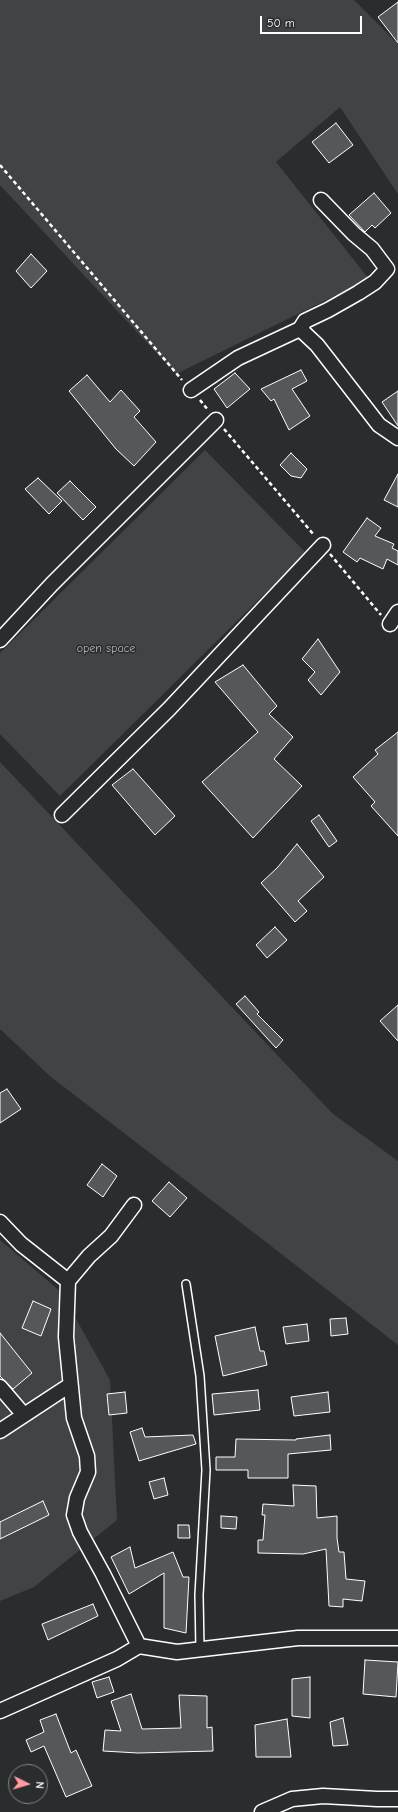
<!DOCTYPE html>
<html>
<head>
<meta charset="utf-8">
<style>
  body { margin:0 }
  #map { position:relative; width:398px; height:1812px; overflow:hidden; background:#2a2d2e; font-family:"Comic Neue",sans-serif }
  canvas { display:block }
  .north { position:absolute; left:8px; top:1764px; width:40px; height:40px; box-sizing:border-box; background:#2a2d2e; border:1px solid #7f8182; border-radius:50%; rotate:95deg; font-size:11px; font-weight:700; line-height:16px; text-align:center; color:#fff }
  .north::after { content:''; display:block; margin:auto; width:14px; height:18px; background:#ff9aa2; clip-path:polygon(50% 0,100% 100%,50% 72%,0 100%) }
  .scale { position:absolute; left:260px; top:16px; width:102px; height:18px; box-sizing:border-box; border:2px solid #fff; border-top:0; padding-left:5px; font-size:12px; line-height:14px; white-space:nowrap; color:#fff; -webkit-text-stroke:3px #2a2d2e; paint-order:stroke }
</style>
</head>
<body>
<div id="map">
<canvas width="398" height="1812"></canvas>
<div class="north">N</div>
<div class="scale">50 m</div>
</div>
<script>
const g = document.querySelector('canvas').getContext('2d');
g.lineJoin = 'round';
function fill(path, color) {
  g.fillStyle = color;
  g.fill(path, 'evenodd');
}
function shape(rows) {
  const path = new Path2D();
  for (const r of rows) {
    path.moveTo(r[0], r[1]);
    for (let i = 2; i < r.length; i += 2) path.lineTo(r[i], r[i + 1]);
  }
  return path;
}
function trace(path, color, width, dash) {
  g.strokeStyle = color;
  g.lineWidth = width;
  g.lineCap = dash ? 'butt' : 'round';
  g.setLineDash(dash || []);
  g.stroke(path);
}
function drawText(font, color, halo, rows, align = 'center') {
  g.font = font + ' "Comic Neue",sans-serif';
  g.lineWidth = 3;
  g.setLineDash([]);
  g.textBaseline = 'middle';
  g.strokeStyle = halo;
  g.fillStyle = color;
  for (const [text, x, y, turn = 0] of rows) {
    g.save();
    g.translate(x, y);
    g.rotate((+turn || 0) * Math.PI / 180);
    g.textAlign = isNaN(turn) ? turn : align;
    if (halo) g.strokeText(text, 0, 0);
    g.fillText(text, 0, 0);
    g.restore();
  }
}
fill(shape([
  [0,0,354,0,398,44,398,194,340,107,276,162,369,279,176,374,0,185],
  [205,450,306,553,60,796,0,734,0,653],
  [0,762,333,1114,398,1161,398,1345,266,1242,51,1077,0,1029],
  [0,1240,61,1292,110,1380,117,1520,34,1587,0,1601]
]), '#414445');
const building = shape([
  [398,2,398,43,378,17,398,2],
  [336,123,353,145,329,163,312,142,336,123],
  [374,193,391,213,375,228,372,225,365,232,349,215,374,193],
  [31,254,47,271,31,288,16,271,31,254],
  [301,370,307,381,292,389,310,416,289,430,274,399,271,401,261,389,301,370],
  [235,373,250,389,227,408,214,389,235,373],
  [87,375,110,402,121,390,140,411,134,417,156,442,134,466,116,449,69,391,87,375],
  [398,391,398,426,382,402,398,391],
  [291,453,307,469,301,478,291,476,280,465,291,453],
  [398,474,398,507,384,500,398,474],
  [38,478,62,501,49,514,25,489,38,478],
  [70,481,96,507,83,520,57,493,70,481],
  [367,518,381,528,375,536,394,544,392,548,398,551,398,565,387,559,383,569,360,558,357,562,343,552,367,518],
  [318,639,340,672,321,695,308,680,315,672,302,659,318,639],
  [243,665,277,706,269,714,293,737,274,759,302,786,253,838,202,782,258,732,215,682,243,665],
  [398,732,398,836,371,806,375,802,353,777,378,754,375,750,398,732],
  [133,769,175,816,155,835,112,785,133,769],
  [319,815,337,841,329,847,311,821,319,815],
  [297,844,324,877,298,901,307,911,295,922,261,883,277,868,297,844],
  [275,927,287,940,267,958,256,945,275,927],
  [245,996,259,1012,257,1014,283,1040,276,1048,236,1004,245,996],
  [398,1005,398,1041,380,1021,398,1005],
  [7,1089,21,1109,0,1123,0,1093,7,1089],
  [102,1164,117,1176,103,1197,87,1185,102,1164],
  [169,1182,187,1198,170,1217,152,1201,169,1182],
  [33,1301,51,1309,41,1336,22,1328,33,1301],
  [346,1318,348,1334,331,1336,330,1319,346,1318],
  [307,1324,309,1341,286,1344,283,1327,307,1324],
  [255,1327,260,1351,264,1351,267,1365,223,1376,215,1336,255,1327],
  [0,1333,32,1373,13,1389,0,1376,0,1333],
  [258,1390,260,1410,214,1415,212,1394,258,1390],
  [125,1392,127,1413,109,1415,107,1394,125,1392],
  [328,1392,330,1412,294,1416,291,1397,328,1392],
  [142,1428,145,1437,193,1435,196,1444,139,1461,130,1432,142,1428],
  [330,1435,331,1450,288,1454,288,1478,248,1478,248,1470,216,1470,216,1457,235,1457,236,1439,296,1440,296,1439,330,1435],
  [164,1478,168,1495,154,1499,149,1482,164,1478],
  [293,1485,316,1486,317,1518,337,1516,337,1538,339,1552,344,1552,346,1579,365,1581,362,1601,343,1599,343,1607,329,1606,326,1549,303,1554,258,1553,258,1540,263,1540,265,1515,262,1515,263,1504,294,1506,293,1485],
  [43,1501,49,1515,0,1539,0,1522,43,1501],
  [221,1516,237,1517,236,1529,221,1528,221,1516],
  [178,1525,189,1525,190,1538,178,1538,178,1525],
  [130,1547,135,1568,173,1552,183,1577,189,1577,186,1633,164,1628,164,1573,129,1594,111,1557,130,1547],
  [93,1604,98,1616,48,1640,42,1624,93,1604],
  [365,1660,398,1662,396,1697,363,1694,365,1660],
  [109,1677,114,1692,97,1698,92,1682,109,1677],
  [310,1677,310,1718,292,1716,292,1679,310,1677],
  [131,1694,142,1729,181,1728,179,1695,207,1696,207,1728,212,1727,213,1751,138,1753,103,1751,105,1730,121,1731,111,1701,131,1694],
  [56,1714,71,1753,76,1750,92,1786,66,1797,44,1746,31,1752,26,1740,44,1732,40,1720,56,1714],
  [343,1718,348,1745,333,1746,330,1722,343,1718],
  [287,1719,291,1757,256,1757,255,1725,287,1719]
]);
fill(building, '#555758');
trace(building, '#fff', 1);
const lane = shape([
  [186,1284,200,1376,206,1470,199,1595,200,1649]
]);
const street = shape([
  [300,329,305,321,328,310,358,293,375,282,387,269,372,249,354,234,321,200],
  [191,390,238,358,300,329,317,345,379,425,398,438],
  [390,624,398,612],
  [0,640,52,584,216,420],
  [62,815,169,709,323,545],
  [134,1205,111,1236,89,1256,68,1281,66,1337,74,1418,87,1456,88,1472,77,1498,74,1515,80,1532,103,1574,139,1646],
  [0,1222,21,1244,68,1281],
  [0,1387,24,1415],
  [0,1431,70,1385],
  [0,1711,117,1659,139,1646,177,1652,298,1638,398,1638],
  [262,1812,292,1799,323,1796,377,1799,398,1799]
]);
trace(lane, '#fff', 10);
trace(street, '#fff', 17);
trace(shape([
  [0,165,182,380],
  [200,400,208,410],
  [224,429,314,535],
  [330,554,381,615]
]), '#fff', 2.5, [4, 3]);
trace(lane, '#2a2d2e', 7);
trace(street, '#2a2d2e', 14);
drawText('12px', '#b3b4b5', '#2a2d2e', [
  ["open space",106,649]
]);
</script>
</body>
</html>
